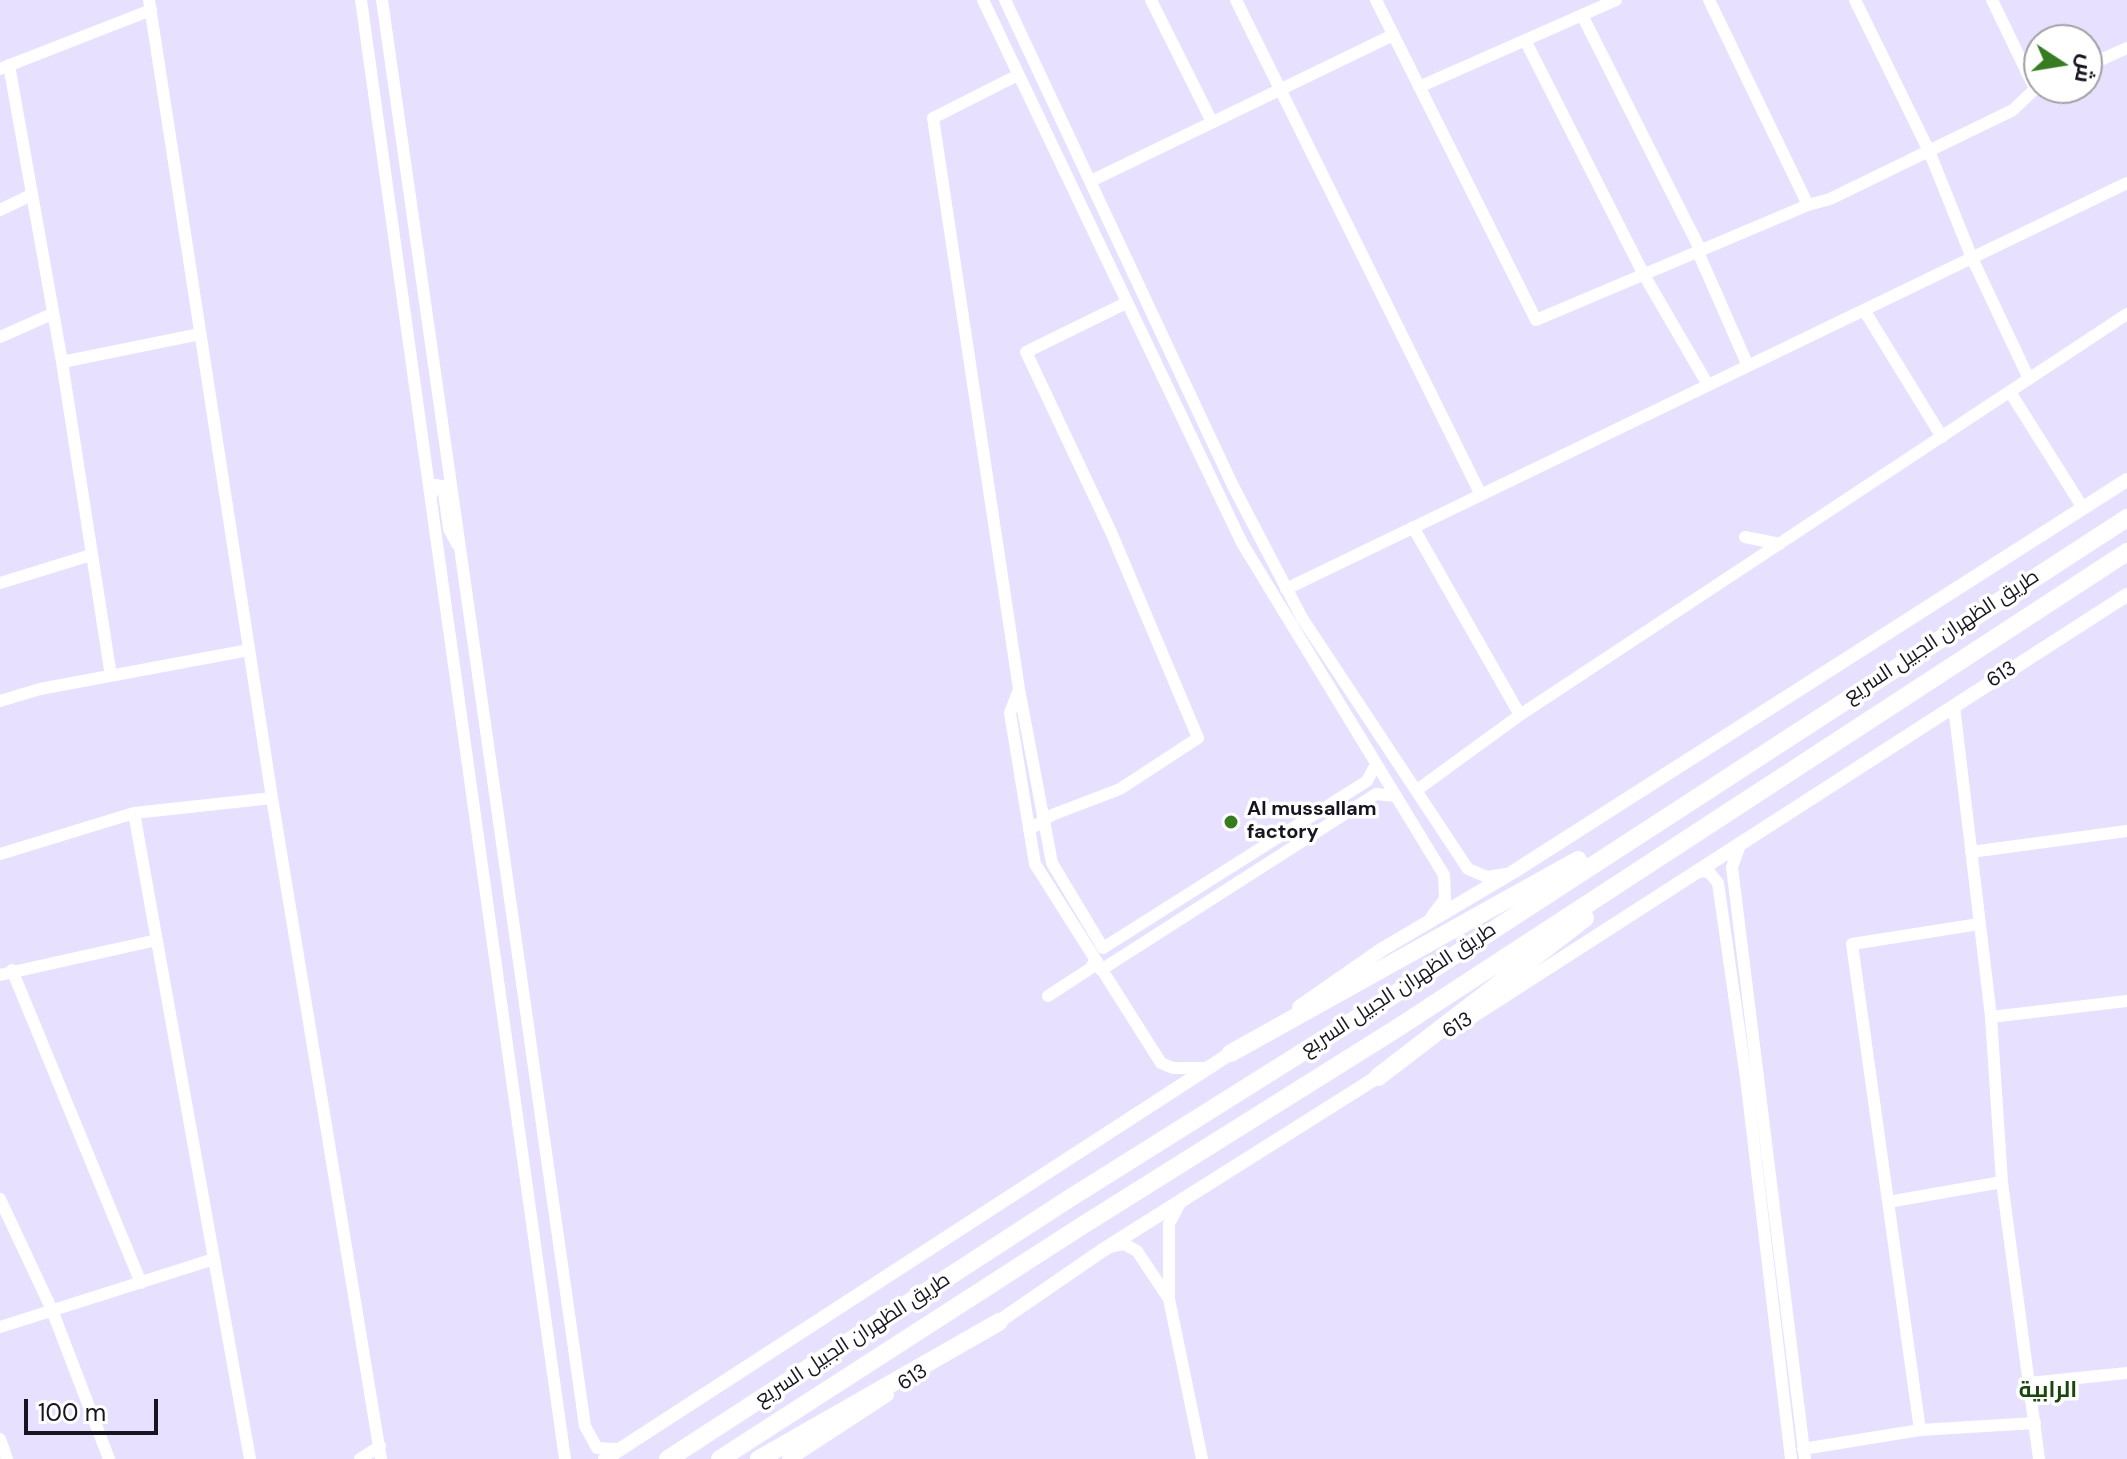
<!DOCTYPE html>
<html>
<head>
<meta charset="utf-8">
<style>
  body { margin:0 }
  #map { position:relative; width:2127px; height:1459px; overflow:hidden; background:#e7e0fe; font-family:"DM Sans",Cairo,sans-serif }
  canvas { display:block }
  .north { position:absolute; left:2023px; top:24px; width:80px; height:80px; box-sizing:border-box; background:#fff; border:2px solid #a2a1a5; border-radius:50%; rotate:102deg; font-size:22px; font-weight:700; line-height:32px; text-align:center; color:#17151f }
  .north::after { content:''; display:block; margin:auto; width:28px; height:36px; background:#377c20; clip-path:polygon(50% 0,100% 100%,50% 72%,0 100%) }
  .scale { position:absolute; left:24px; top:1399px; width:134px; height:36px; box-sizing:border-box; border:4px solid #17151f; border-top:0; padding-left:10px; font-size:24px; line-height:28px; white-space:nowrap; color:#17151f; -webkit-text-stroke:6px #fff; paint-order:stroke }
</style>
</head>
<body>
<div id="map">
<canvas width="2127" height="1459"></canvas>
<div class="north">ش</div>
<div class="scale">100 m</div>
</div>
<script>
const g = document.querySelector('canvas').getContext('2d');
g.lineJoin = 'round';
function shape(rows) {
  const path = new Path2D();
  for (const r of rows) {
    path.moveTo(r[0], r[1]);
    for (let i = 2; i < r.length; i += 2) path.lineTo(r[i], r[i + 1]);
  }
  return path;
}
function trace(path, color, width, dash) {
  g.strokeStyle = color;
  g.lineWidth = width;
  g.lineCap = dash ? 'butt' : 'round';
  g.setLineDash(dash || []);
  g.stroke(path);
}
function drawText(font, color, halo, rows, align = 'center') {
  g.font = font + ' "DM Sans",Cairo,sans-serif';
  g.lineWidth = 7;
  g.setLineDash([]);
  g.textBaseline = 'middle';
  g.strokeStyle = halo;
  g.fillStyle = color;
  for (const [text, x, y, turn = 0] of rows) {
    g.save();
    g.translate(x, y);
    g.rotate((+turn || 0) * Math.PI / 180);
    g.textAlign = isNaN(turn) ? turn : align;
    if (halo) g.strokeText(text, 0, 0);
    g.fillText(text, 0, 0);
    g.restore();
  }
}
trace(shape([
  [149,0,272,798,381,1459],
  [361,0,565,1459],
  [382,0,585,1426,597,1448,617,1449],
  [983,0,1242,543,1444,875,1445,899,1432,916],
  [1005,0,1233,486,1302,618,1468,869,1487,877,1506,874],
  [1151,0,1212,122],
  [1236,0,1481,495],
  [1376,0,1536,320,1808,205,1709,0],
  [1855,0,1929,151,1972,258,2029,379],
  [1992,0,2035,89,2039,87],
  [1582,15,1701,251],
  [1525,40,1644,275,1708,385],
  [9,65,62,362,111,676],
  [2087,66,2127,48],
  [0,69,151,10],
  [1018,75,933,118,1019,689,1052,863,1103,948,1367,781,1375,766],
  [1419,87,1616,0],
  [1091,181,1393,35],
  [1808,205,1830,199,2013,110,2035,89],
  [0,210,31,195],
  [1698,252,1748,366],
  [1864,310,1942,437],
  [0,337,52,314],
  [62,362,200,334],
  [2010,392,2083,508],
  [431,496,435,485,443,486,449,529,457,544],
  [1413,527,1520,715],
  [1745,537,1780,544],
  [0,583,91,555],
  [1286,589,2127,183],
  [1019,689,1010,713,1035,864,1161,1063,1173,1068,1205,1068],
  [0,701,40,689,249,650],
  [1954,706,1991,1017,2002,1182,2039,1459],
  [1417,790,1520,715,2127,314],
  [134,813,250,1459],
  [1029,830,1052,815,1120,789,1198,738,1111,532,1026,352,1126,303],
  [1740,845,1732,867,1805,1459],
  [1971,852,2127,831],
  [0,854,134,813,272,798],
  [1696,871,1709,872,1718,883,1746,1078,1791,1459],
  [12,970,141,1283],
  [1101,970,1376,794,1395,796],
  [0,975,157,940],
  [1048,996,1091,968,1095,960],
  [1991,1017,2127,1001],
  [0,1199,52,1310,109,1459],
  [1888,1202,2002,1182],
  [1110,1247,1124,1244,1137,1251,1169,1299,1169,1224,1180,1203],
  [1169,1299,1202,1459],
  [0,1327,214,1259],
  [2029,1383,2127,1373],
  [1920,1430,1852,944,1979,924],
  [0,1439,7,1459],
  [1803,1449,1920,1430,2035,1423],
  [360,1459,380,1446]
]), '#fff', 12);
trace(shape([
  [1299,1007,1381,950,1513,872,2127,480],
  [1451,1030,2127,595],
  [991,1327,1103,1250,1387,1071],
  [605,1459,1239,1048],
  [789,1459,887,1395]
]), '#fff', 14);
trace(shape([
  [1231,1053,1578,860],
  [1378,1077,1585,918],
  [668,1459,1067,1200,1381,1003,2127,518],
  [720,1459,1080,1227,1399,1027,2127,552],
  [759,1459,999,1322]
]), '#fff', 18);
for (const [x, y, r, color] of [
  [1231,822,8,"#377c20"]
]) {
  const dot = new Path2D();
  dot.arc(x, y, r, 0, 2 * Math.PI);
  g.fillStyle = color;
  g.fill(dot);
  trace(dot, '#fff', 3);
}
drawText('20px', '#17151f', '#fff', [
  ["طريق الظهران الجبيل السريع",1942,637,-33],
  ["613",2002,675,-33],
  ["طريق الظهران الجبيل السريع",1399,990,-33],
  ["613",1458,1026,-32],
  ["طريق الظهران الجبيل السريع",853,1340,-33],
  ["613",913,1378,-33]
]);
drawText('bold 20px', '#17151f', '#fff', [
  ["Al mussallam",1247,810],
  ["factory",1247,833]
], 'left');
drawText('bold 22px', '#19460a', '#fff', [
  ["الرابية",2048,1391]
]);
</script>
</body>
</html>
